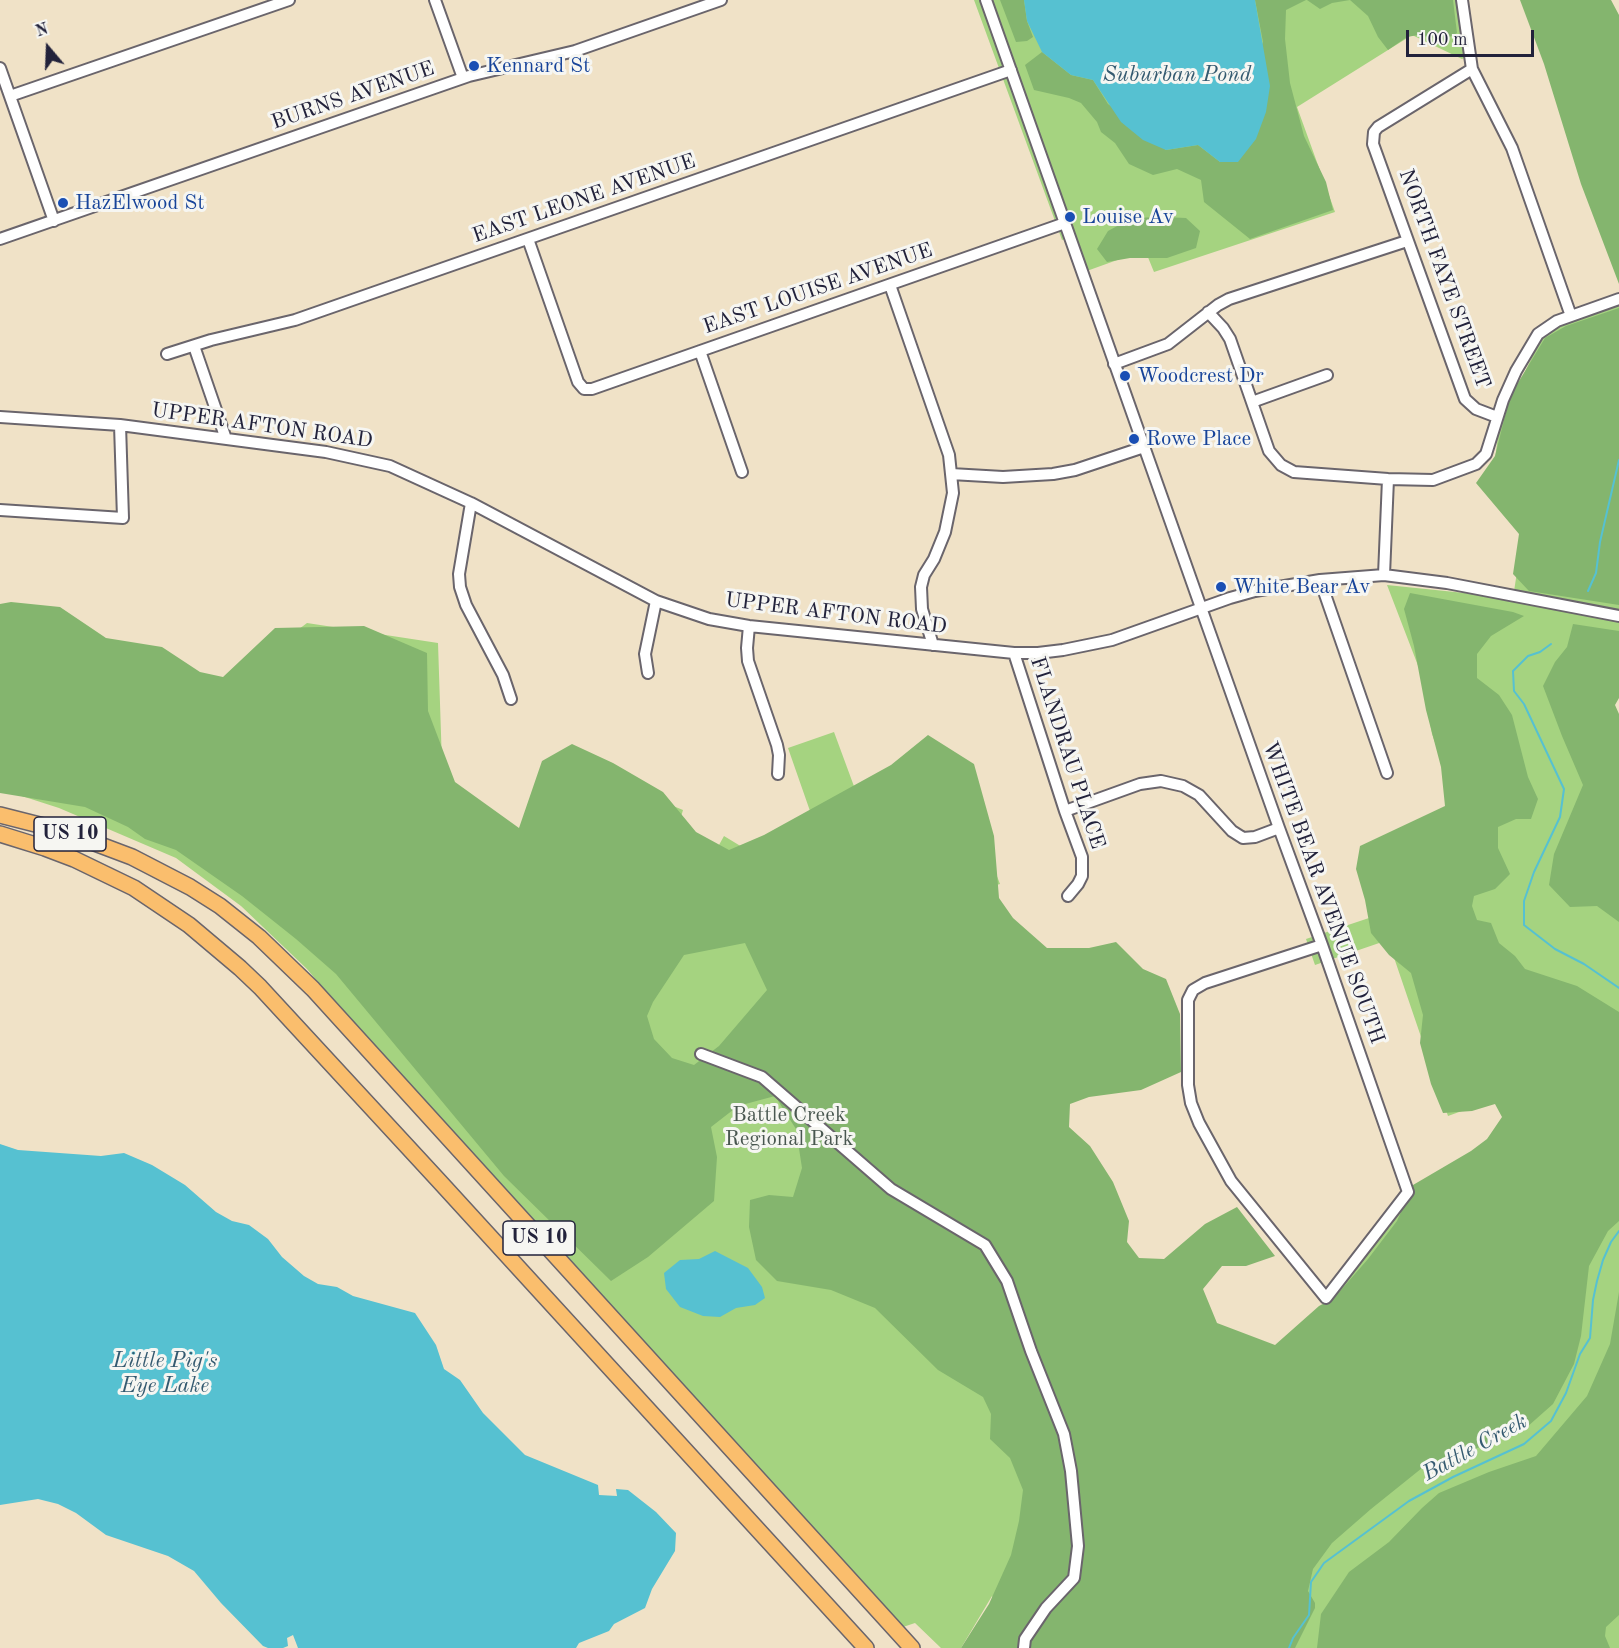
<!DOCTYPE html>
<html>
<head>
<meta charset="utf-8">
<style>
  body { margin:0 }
  #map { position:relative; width:1619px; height:1648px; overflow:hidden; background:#f0e2c7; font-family:"Old Standard TT",serif }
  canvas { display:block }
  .north { position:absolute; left:18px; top:18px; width:60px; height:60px; -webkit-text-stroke:4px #f6f6f2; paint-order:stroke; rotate:341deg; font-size:16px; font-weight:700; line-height:24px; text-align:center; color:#22223b }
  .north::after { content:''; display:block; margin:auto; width:21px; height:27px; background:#22223b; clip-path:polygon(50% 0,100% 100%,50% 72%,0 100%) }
  .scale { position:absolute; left:1406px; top:30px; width:128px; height:27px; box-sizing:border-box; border:3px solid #22223b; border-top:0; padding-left:8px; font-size:18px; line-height:21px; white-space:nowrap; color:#22223b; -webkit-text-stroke:4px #f6f6f2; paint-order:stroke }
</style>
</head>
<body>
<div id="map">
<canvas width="1619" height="1648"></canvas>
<div class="north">N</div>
<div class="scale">100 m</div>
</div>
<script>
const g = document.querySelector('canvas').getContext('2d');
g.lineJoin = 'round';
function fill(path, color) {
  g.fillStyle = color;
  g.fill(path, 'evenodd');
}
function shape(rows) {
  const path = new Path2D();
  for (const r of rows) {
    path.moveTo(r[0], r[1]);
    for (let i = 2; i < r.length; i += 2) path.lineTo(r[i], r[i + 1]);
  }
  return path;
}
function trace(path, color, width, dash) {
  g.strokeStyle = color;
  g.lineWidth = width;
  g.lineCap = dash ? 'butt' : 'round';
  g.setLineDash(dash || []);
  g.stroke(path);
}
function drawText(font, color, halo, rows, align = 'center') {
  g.font = font + ' "Old Standard TT",serif';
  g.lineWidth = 6;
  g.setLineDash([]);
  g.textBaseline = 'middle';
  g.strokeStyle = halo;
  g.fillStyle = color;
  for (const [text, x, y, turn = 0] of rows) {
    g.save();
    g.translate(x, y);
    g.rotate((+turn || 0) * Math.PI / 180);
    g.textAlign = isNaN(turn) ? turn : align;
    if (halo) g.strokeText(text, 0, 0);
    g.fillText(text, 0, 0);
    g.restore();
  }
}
fill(shape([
  [974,0,1463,0,1474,52,1462,59,1412,35,1297,107,1335,212,1154,272,1145,250,1084,272,1070,237,1062,240],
  [1619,305,1619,688,1607,709,1619,723,1619,1648,1017,1648,992,1596,961,1648,941,1648,915,1623,891,1631,483,1180,307,969,241,906,176,858,59,808,0,789,0,678,225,685,307,623,438,643,442,764,448,784,523,849,553,757,683,810,672,847,704,872,724,836,757,856,817,831,788,748,834,732,862,808,953,762,1000,884,972,892,1054,1127,1131,1260,1230,1370,1314,1345,1326,1297,1408,1192,1520,1128,1509,1094,1448,1116,1388,940,1315,965,1306,939,1381,914,1461,814,1432,734,1422,676,1387,585,1513,598,1525,519,1494,468,1499,427,1540,340,1556,325]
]), '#a5d380');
fill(shape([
  [1000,0,1024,0,1027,21,1033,37,1027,41,1016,42],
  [1255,0,1306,0,1286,10,1285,39,1290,83,1304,136,1326,182,1333,210,1250,239,1204,202,1201,180,1177,169,1153,175,1129,164,1115,143,1101,132,1097,122,1081,103,1069,98,1034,90,1025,65,1042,52,1071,75,1093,80,1108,104,1166,150,1198,145,1220,162,1263,42],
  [1307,0,1453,0,1457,33,1444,40,1418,35,1407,37,1388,50,1378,37,1368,16,1350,0,1332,3,1320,9],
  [1520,0,1611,0,1619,15,1619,284,1581,184,1544,64],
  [1163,217,1186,218,1200,231,1196,248,1167,258,1130,258,1107,262,1097,249,1108,231,1132,218],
  [1619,308,1619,605,1529,591,1513,574,1519,534,1476,483,1495,456,1510,396,1545,338,1566,326],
  [1410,593,1513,612,1524,616,1491,636,1477,654,1477,678,1499,695,1512,715,1528,777,1538,799,1531,819,1516,819,1498,827,1498,848,1510,874,1495,889,1474,896,1472,906,1477,920,1491,923,1499,943,1515,956,1525,969,1577,986,1619,1012,1619,1221,1608,1231,1589,1266,1581,1336,1574,1364,1553,1404,1527,1427,1480,1447,1427,1464,1371,1509,1332,1543,1313,1569,1308,1591,1315,1603,1315,1608,1295,1648,961,1648,989,1604,1011,1555,1019,1521,1023,1490,1010,1458,990,1439,991,1414,983,1397,938,1370,875,1308,831,1290,777,1281,756,1260,749,1227,750,1200,769,1195,793,1197,802,1168,796,1129,775,1096,738,1106,711,1127,717,1157,714,1201,648,1257,611,1281,504,1176,336,974,296,939,242,896,176,850,145,839,128,827,85,807,0,793,0,604,11,602,60,607,106,638,162,647,200,672,223,677,275,628,364,626,427,653,428,711,455,782,519,828,542,761,572,744,613,763,663,792,696,832,729,850,764,835,891,765,928,735,974,764,994,836,999,898,1013,918,1047,948,1089,948,1116,942,1143,969,1166,979,1180,1014,1181,1072,1141,1090,1089,1097,1070,1104,1069,1127,1090,1146,1113,1182,1129,1221,1127,1242,1139,1258,1164,1259,1205,1224,1237,1207,1275,1256,1246,1266,1222,1266,1203,1289,1217,1323,1275,1345,1319,1306,1334,1298,1368,1259,1397,1221,1413,1185,1471,1151,1487,1139,1502,1117,1495,1104,1472,1111,1443,1113,1431,1084,1420,1043,1423,1015,1411,973,1389,955,1371,933,1365,900,1356,869,1360,846,1445,806,1441,767,1426,710,1414,646,1404,609],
  [745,943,767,990,719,1046,694,1065,672,1058,654,1039,647,1016,653,1002,684,955],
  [1573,624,1619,631,1619,698,1615,705,1619,714,1619,922,1597,906,1570,907,1549,885,1554,854,1583,785,1562,736,1543,686,1555,662,1567,647],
  [1619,1292,1619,1615,1606,1627,1605,1636,1610,1648,1317,1648,1321,1614,1349,1572,1389,1542,1422,1508,1439,1493,1489,1472,1536,1456,1587,1396,1610,1344]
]), '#84b56e');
fill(shape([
  [1024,0,1255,0,1270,86,1266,112,1256,139,1238,162,1220,162,1198,145,1166,150,1143,140,1121,122,1093,80,1071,75,1042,52,1027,21],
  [0,1144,18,1150,101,1156,124,1153,152,1165,185,1185,216,1212,232,1221,249,1225,268,1239,282,1257,304,1276,318,1284,337,1287,353,1296,415,1313,436,1345,444,1369,460,1380,483,1413,525,1455,598,1485,599,1495,617,1496,616,1489,628,1490,656,1512,676,1533,675,1551,652,1589,645,1608,614,1624,609,1631,579,1643,576,1648,298,1648,293,1635,287,1638,288,1646,283,1648,268,1648,263,1646,221,1603,194,1571,168,1556,106,1535,76,1513,58,1504,38,1499,0,1505],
  [715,1251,748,1268,762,1287,765,1298,755,1305,736,1308,720,1317,703,1316,680,1307,666,1289,664,1273,680,1260,699,1259]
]), '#56c1d1');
trace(shape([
  [1588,591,1596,573,1600,542,1619,460],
  [1551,644,1540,652,1528,656,1513,671,1514,691,1524,704,1564,789,1560,817,1534,872,1524,901,1524,925,1555,949,1584,964,1619,988],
  [1289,1648,1293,1638,1309,1615,1311,1582,1324,1563,1409,1501,1453,1477,1524,1444,1551,1421,1566,1393,1580,1354,1590,1338,1593,1300,1597,1281,1603,1260,1611,1242,1619,1231]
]), '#56c1d1', 2);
const minor = shape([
  [435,0,463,78],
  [986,0,1279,828,1322,945,1408,1192,1326,1298,1231,1181,1199,1123,1191,1103,1188,1085,1188,1000,1193,990,1205,983,1322,945],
  [1462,0,1472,69,1512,148,1571,316],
  [0,68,54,221],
  [1472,69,1378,127,1374,132,1373,144,1465,399,1476,409,1497,417],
  [10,96,289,0],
  [0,239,469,76,575,51,721,0],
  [528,239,578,382,584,389,592,389,1065,223],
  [890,285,949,455,953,493,945,532,934,559,924,575,921,587,922,609,933,645],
  [1208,312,1223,328,1230,339,1269,451,1281,465,1294,472,1388,479,1433,480,1476,464,1486,454,1503,400,1516,371,1538,334,1557,321,1619,299],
  [194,346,226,439],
  [700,351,742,472],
  [167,354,211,340,295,320,1011,70],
  [1114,364,1168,344,1218,305,1229,299,1407,241],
  [1252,402,1327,375],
  [0,417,120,425,326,452,390,466,471,503,656,601,709,619,749,626,1014,653,1038,653,1063,650,1112,640,1230,598,1255,591,1320,580,1384,575,1447,583,1619,616],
  [951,474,1003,477,1053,474,1075,470,1144,447],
  [471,503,459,574,460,587,466,605,503,675,511,699],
  [0,510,123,518,120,425],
  [1384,575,1388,479],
  [1320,580,1387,773],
  [749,626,747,648,748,661,777,745,779,755,778,774],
  [1014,653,1065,811,1082,857,1082,876,1078,884,1068,896],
  [648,673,645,654,656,601],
  [1065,811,1140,784,1161,781,1183,786,1199,795,1232,831,1243,838,1255,837,1279,828],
  [701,1054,762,1077,891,1189,985,1245,1007,1281,1031,1351,1064,1434,1071,1471,1078,1546,1074,1578,1046,1608,1025,1639,1024,1648]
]);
const highway = shape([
  [0,815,63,831,132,857,190,887,220,906,259,937,313,989,912,1648],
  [0,834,45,848,74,859,134,888,189,925,240,968,260,987,440,1182,866,1648]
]);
trace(minor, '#6a656c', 14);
trace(highway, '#6a656c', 18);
trace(minor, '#fff', 10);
trace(highway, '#fabe6d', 15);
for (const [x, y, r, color] of [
  [474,66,6,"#1a4fb4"],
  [63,203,6,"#1a4fb4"],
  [1070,217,6,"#1a4fb4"],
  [1125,376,6,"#1a4fb4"],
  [1134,439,6,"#1a4fb4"],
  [1221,587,6,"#1a4fb4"]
]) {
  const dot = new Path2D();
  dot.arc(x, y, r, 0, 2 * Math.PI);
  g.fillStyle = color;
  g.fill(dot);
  trace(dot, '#f6f6f2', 2);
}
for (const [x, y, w] of [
  [70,834,72],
  [539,1238,72]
]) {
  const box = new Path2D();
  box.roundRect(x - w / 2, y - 17, w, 34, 4.5);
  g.fillStyle = '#f6f6f2';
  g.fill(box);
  trace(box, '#22223b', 1.5);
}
drawText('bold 20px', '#22223b', null, [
  ["US 10",70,834],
  ["US 10",539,1238]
]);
drawText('21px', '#164399', '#f6f6f2', [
  ["Kennard St",486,66],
  ["HazElwood St",75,203],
  ["Louise Av",1082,217],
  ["Woodcrest Dr",1137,376],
  ["Rowe Place",1146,439],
  ["White Bear Av",1233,587]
], 'left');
drawText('21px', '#22223b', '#f6f6f2', [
  ["BURNS AVENUE",353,96,-19],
  ["EAST LEONE AVENUE",584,199,-19],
  ["NORTH FAYE STREET",1444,279,70],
  ["EAST LOUISE AVENUE",818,289,-19],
  ["UPPER AFTON ROAD",262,426,8],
  ["UPPER AFTON ROAD",836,614,7],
  ["FLANDRAU PLACE",1067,753,72],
  ["WHITE BEAR AVENUE SOUTH",1323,893,70]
]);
drawText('21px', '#495750', '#f6f6f2', [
  ["Battle Creek",789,1115],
  ["Regional Park",789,1139]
]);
drawText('italic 22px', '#345a70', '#f6f6f2', [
  ["Suburban Pond",1177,75],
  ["Little Pig's",165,1361],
  ["Eye Lake",165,1386],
  ["Battle Creek",1475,1448,-29]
]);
</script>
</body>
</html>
